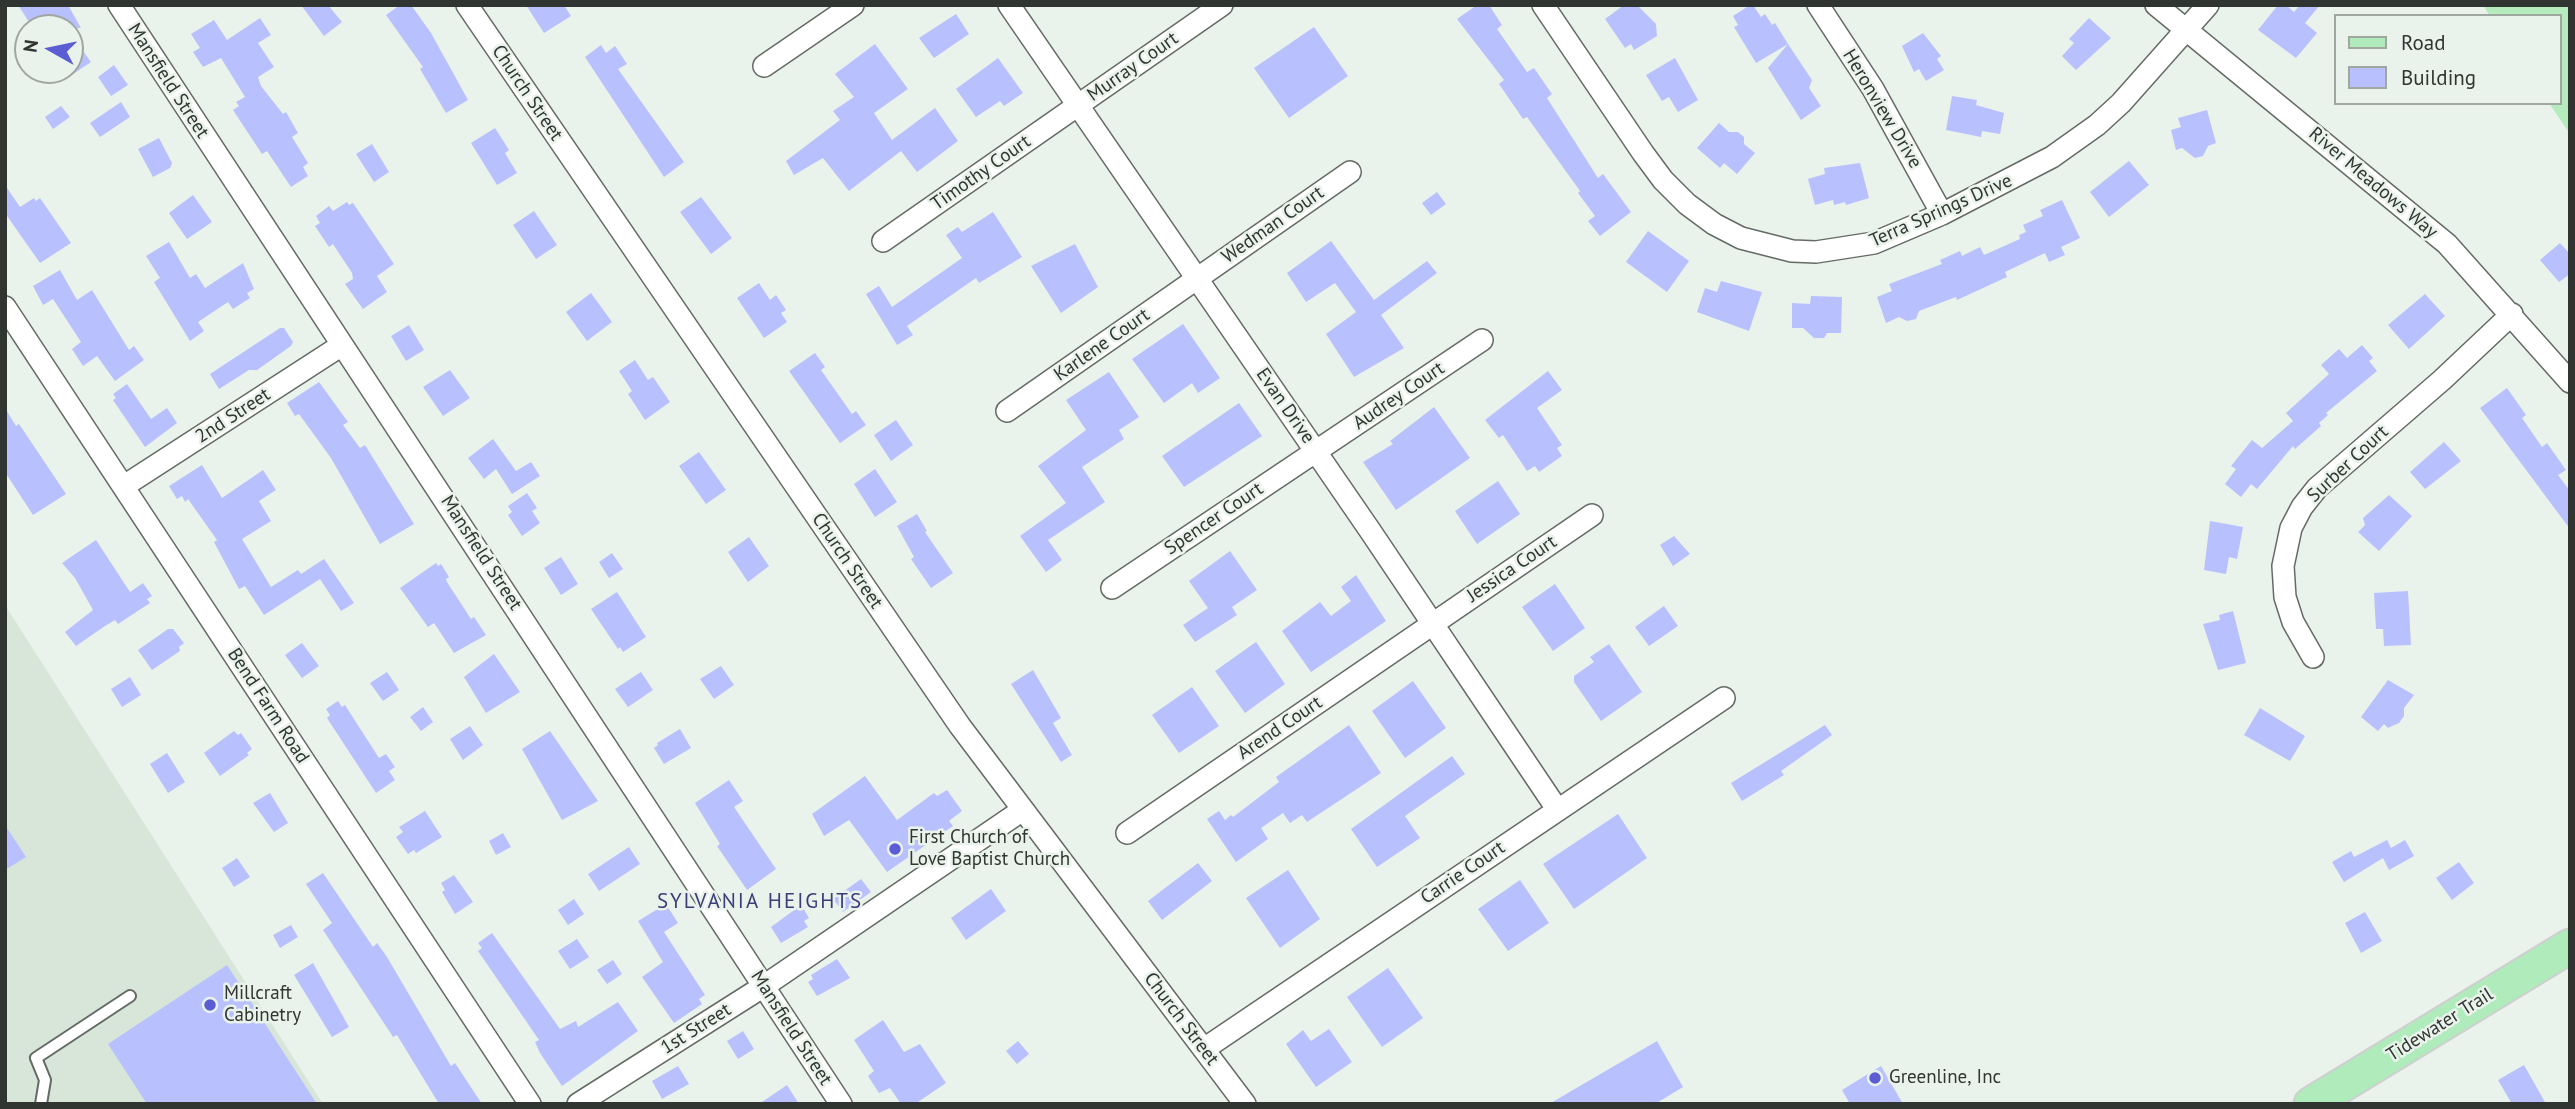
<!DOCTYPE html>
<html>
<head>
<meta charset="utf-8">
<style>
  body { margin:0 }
  #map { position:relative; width:2575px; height:1109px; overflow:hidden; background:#eaf3eb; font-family:"PT Sans",sans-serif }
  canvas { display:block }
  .frame { position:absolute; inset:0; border:7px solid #313532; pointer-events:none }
  .legend { position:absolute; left:2334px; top:14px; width:228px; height:91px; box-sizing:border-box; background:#eaf3eb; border:2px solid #a0a7a1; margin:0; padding:9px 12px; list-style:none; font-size:21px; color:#313532 }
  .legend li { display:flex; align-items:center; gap:14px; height:35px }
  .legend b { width:35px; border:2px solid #a0a7a1 }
  .north { position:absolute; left:14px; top:14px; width:70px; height:70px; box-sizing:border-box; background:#eaf3eb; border:2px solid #a0a7a1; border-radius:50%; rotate:279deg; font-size:19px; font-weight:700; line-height:28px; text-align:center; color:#313532 }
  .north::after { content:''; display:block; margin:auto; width:24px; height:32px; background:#5c5cd4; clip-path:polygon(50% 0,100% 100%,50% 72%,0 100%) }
</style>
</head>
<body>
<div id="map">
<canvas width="2575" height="1109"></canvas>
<div class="frame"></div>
<ul class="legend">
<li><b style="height:9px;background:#afebbb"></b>Road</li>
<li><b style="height:19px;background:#b8c0fe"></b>Building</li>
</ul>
<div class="north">N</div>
</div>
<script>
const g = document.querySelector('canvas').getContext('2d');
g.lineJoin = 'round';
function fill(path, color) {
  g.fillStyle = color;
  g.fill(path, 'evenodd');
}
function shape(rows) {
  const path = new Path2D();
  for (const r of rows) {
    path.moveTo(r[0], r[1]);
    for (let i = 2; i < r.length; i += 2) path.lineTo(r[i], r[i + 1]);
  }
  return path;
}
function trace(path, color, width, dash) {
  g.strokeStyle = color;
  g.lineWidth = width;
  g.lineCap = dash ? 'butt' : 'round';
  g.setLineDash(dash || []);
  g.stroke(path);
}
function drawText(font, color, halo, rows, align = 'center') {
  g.font = font + ' "PT Sans",sans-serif';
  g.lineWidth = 5;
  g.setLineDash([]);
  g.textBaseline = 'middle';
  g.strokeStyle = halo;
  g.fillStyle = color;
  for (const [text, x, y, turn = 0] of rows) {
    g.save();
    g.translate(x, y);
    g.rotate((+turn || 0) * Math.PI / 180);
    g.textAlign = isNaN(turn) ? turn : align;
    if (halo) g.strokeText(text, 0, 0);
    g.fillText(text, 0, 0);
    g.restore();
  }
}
fill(shape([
  [5,605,323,1104,5,1104]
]), '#d7e6d9');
fill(shape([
  [2483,5,2570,5,2570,134,2549,103,2559,103,2559,16,2490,16]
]), '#b6ebbe');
fill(shape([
  [18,5,68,5,81,28,33,28],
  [301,5,328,5,342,22,324,36],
  [400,5,411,5,431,33,468,100,446,113,420,69,423,67,386,15],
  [526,5,564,5,571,16,544,33],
  [1477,5,1489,5,1502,25,1497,29,1527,72,1534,68,1552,94,1547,98,1598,178,1603,174,1631,212,1600,236,1588,221,1595,216,1578,193,1580,191,1527,117,1523,119,1499,84,1504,80,1457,19],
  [1624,5,1637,5,1656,24,1657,36,1634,50,1631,44,1625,48,1605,19],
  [1750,5,1753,5,1761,17,1765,14,1772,25,1775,23,1788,44,1756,63,1734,27,1738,25,1733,16],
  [2278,5,2286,5,2294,12,2300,5,2320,5,2305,23,2317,33,2296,58,2258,30],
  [956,14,969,34,934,58,919,38],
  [260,18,271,35,258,43,274,67,258,77,261,86,283,114,286,112,298,133,292,137,308,163,303,167,308,176,291,187,267,151,262,154,233,110,239,106,236,102,245,97,221,58,203,67,193,52,200,48,191,34,214,20,227,40],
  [2089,18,2111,38,2076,70,2062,56,2074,43,2069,39],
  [1314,27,1348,76,1289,118,1254,68],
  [70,33,91,62,70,76],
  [1923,33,1941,56,1937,59,1944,70,1926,81,1919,69,1914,72,1902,46],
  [875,44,908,89,874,113,892,140,935,108,958,141,917,172,901,151,849,191,823,158,794,175,786,161,840,120,833,111,854,97,835,74],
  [1788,44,1812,80,1809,88,1821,106,1801,120,1768,68],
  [601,45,606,53,615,46,627,64,618,69,684,162,664,177,585,57],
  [998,58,1023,93,1004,106,1000,101,976,117,956,89],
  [1675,58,1698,100,1678,112,1669,97,1662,101,1646,75],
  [114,65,128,85,111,96,98,77],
  [1952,96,1977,100,1976,105,2004,113,2000,134,1982,131,1981,137,1946,130],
  [121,102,130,117,100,137,90,123],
  [61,106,70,117,53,129,45,117],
  [2207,110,2216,143,2208,146,2203,156,2195,158,2182,148,2176,150,2171,130,2181,127,2178,118],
  [1719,123,1729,132,1738,132,1744,137,1744,144,1755,153,1737,174,1724,163,1720,168,1697,148],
  [495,128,509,150,505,153,517,173,497,185,471,143],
  [159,138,172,163,170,168,153,177,138,149],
  [372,144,389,172,374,182,356,154],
  [2129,161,2149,185,2109,217,2090,192],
  [1860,163,1869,198,1846,205,1845,202,1834,205,1833,200,1815,205,1808,179,1825,174,1824,168],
  [5,185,20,207,34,198,36,201,40,198,71,243,40,263,5,213],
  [1437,192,1446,204,1431,215,1422,203],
  [193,195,212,222,187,239,169,213],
  [701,197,732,238,711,254,680,212],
  [2062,200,2080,238,2061,247,2065,255,2049,262,2045,253,2005,272,2007,277,1957,300,1956,297,1919,311,1916,319,1907,321,1899,317,1886,323,1877,297,1892,291,1889,284,1942,264,1940,260,1960,251,1962,256,1980,247,1984,255,2020,239,2019,235,2026,232,2023,225,2043,216,2040,210],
  [347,202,349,205,353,203,394,264,377,276,387,292,363,309,345,284,353,279,352,273,333,244,329,247,315,226,320,223,316,216,329,206,333,211],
  [534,211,557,245,536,259,513,225],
  [993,212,1022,257,979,283,976,278,907,326,913,335,897,345,866,294,879,286,892,307,962,258,946,235,958,227,962,232],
  [1648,231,1689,261,1667,292,1626,262],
  [1331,241,1374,300,1427,261,1437,273,1381,315,1404,348,1354,377,1326,334,1356,312,1335,283,1306,302,1287,273],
  [169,242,190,278,196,274,205,288,243,263,254,289,247,293,250,298,233,309,228,302,198,322,204,331,190,341,154,282,160,278,146,256],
  [2560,243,2570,254,2570,274,2559,282,2540,260],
  [1075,244,1098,287,1061,313,1031,266],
  [60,270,77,300,92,290,129,350,134,346,144,360,115,381,97,356,83,366,72,349,81,342,53,299,43,305,33,286],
  [1721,281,1762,292,1749,331,1697,312,1705,288,1717,292],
  [759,283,770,300,776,295,786,310,781,313,787,322,764,338,737,298],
  [591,293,612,322,587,341,566,312],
  [2425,294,2445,316,2409,349,2388,325],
  [1811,296,1842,297,1841,333,1827,333,1824,338,1814,338,1803,328,1792,328,1792,303,1810,304],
  [1183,324,1220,378,1198,393,1192,383,1164,403,1132,359],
  [409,325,424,350,406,361,391,336],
  [280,328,284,328,293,342,291,346,257,370,249,370,219,389,210,374],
  [2362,345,2373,358,2369,361,2377,371,2326,413,2328,415,2319,423,2321,426,2295,449,2293,446,2257,489,2251,484,2241,497,2225,484,2236,469,2231,466,2252,440,2262,448,2293,421,2286,413,2329,374,2321,365,2339,349,2347,358],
  [815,353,825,367,821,370,852,414,856,411,866,425,840,443,789,371],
  [635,360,648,380,653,377,670,402,645,420,628,394,632,391,619,371],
  [450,370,470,398,443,416,423,387],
  [1548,371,1562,390,1537,408,1562,445,1557,448,1562,456,1539,472,1535,466,1527,471,1503,435,1499,438,1485,420],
  [1109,372,1139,417,1119,430,1124,439,1082,467,1105,502,1048,540,1062,560,1046,572,1020,536,1066,503,1038,466,1086,430,1066,400],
  [319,382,348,422,343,425,360,448,365,445,414,524,380,544,331,458,299,414,295,416,287,403],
  [127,384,151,419,167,408,177,423,145,447,113,400,116,398,113,394],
  [2507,388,2526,415,2522,418,2542,447,2547,443,2566,470,2558,475,2570,491,2570,529,2480,408],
  [1239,403,1262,436,1184,487,1162,456],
  [1434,407,1470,458,1396,510,1363,462,1393,444,1390,441],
  [5,408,16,426,19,424,66,494,33,515,5,472],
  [896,420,913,445,891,461,874,435],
  [493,439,516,471,531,462,540,476,512,494,496,469,484,479,468,458],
  [2444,442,2461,461,2425,489,2410,472],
  [699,452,726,490,706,504,679,466],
  [202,465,222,498,263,470,276,490,259,501,271,521,242,539,271,587,298,570,301,574,324,559,354,603,341,611,320,579,264,615,245,586,239,589,214,542,217,540,188,499,185,502,182,496,177,499,169,486],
  [875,469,897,502,875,517,854,484],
  [1498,481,1520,514,1477,544,1455,511],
  [527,493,537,508,532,511,540,523,522,536,508,515,512,512,508,506],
  [2389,495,2412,516,2379,551,2358,532,2365,525,2363,518],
  [917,514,927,531,925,532,953,573,931,588,911,559,914,557,897,526],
  [2210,521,2243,527,2237,559,2229,557,2226,574,2204,570],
  [1674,536,1690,554,1673,566,1660,545],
  [749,537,769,566,748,582,728,552],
  [96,540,130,592,143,583,152,596,147,599,150,603,118,624,115,620,105,626,76,646,65,632,93,610,75,578,62,563],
  [1230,551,1257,590,1232,607,1237,615,1195,642,1183,625,1208,608,1189,581],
  [612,553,623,569,609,578,599,562],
  [561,557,578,584,561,595,544,568],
  [436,563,438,566,441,564,449,577,446,579,447,582,471,619,474,617,486,635,454,653,434,623,428,627,400,588],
  [1356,575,1386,621,1311,672,1282,631,1320,602,1331,616,1351,601,1341,587],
  [1555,584,1585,628,1553,651,1522,607],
  [2408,591,2411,645,2384,646,2383,629,2376,629,2374,593],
  [617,592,646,637,623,652,620,647,618,649,591,609],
  [1664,606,1678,626,1649,646,1635,627],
  [2233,611,2246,663,2218,670,2203,624,2220,620,2219,615],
  [168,629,173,629,184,643,179,647,180,651,152,670,138,650],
  [1256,642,1285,684,1245,713,1215,671],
  [302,643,319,666,302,678,285,655],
  [1609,644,1642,692,1601,721,1574,682,1574,676,1594,662,1590,657],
  [494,654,520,692,486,713,464,677],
  [721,666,734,685,714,699,700,679],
  [1033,670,1061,718,1053,723,1072,755,1061,762,1011,684],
  [387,672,399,690,383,701,370,683],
  [641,672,653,690,628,707,615,689],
  [130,677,141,695,122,707,111,689],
  [2388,680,2414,695,2404,708,2404,716,2399,723,2388,728,2384,724,2378,731,2361,717],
  [1413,681,1446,728,1405,758,1372,711],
  [1192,687,1219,726,1179,753,1152,715],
  [338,701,342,707,345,705,379,758,386,754,395,767,389,771,395,780,376,793,327,718,330,715,326,709],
  [423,707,433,722,421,731,410,717],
  [2260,708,2305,736,2290,761,2244,735],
  [1349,725,1381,773,1307,822,1302,815,1290,823,1283,813,1261,828,1268,839,1236,862,1207,819,1219,811,1225,820,1231,815,1233,817,1279,782,1276,777],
  [1825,725,1832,735,1781,771,1784,775,1742,801,1731,783],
  [470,726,483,745,463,760,450,739],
  [680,729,691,748,664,764,654,748,658,745,657,743],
  [234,731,238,735,241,733,252,749,247,753,249,755,220,776,204,753],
  [550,731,598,801,562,820,522,749],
  [167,753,185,782,168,793,150,764],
  [1452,756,1465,774,1405,816,1420,838,1377,867,1351,829],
  [865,776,897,820,934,793,937,796,947,790,962,811,949,821,953,826,887,872,849,820,824,836,812,814],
  [729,780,743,801,734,807,776,869,747,890,717,846,720,844,695,803],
  [270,793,288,823,274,832,253,803],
  [425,811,442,837,416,853,414,850,408,854,396,837,403,832,399,827],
  [1618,814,1647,858,1574,909,1543,864],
  [5,825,26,857,5,870],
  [503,833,511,847,496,855,489,841],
  [2387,840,2391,848,2405,840,2414,856,2389,870,2383,858,2344,882,2332,862,2351,851,2354,857],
  [629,847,640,864,599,891,588,874],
  [237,858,250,877,234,887,222,868],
  [2459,862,2474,883,2452,900,2436,878],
  [1198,863,1212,881,1162,920,1148,901],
  [1288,870,1320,919,1280,948,1246,898],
  [323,873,373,947,377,943,387,957,451,1066,455,1063,482,1104,439,1104,397,1035,393,1037,323,930,332,923,306,884],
  [454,875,473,902,455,914,442,892,445,890,441,883],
  [861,879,871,892,843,912,833,899],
  [1520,880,1549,923,1508,951,1478,909],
  [991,889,1006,911,966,940,951,918],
  [574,899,584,914,568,925,558,910],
  [666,904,678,923,664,932,705,995,699,999,702,1004,674,1023,642,977,663,962,638,921],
  [801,905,809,918,804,921,808,927,781,943,771,927],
  [2365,912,2382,941,2361,953,2345,923],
  [291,925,298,937,280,948,273,935],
  [492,933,560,1029,576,1021,578,1027,618,1002,638,1031,562,1086,540,1053,535,1042,539,1040,478,951,482,948,478,943],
  [577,939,589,957,570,969,558,951],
  [837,959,850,978,817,996,808,982,813,979,811,975],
  [613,960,622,974,607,984,597,970],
  [313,963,349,1027,332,1037,294,975],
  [227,965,317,1104,147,1104,108,1044],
  [1388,968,1423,1018,1382,1047,1347,997],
  [883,1020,904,1052,920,1044,946,1083,915,1104,901,1104,890,1088,879,1093,868,1076,874,1071,854,1040],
  [1329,1029,1352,1062,1316,1087,1286,1044,1303,1030,1311,1041],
  [743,1031,754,1049,738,1059,727,1041],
  [1018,1041,1029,1054,1017,1064,1006,1051],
  [1657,1041,1683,1087,1655,1104,1549,1104],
  [2524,1065,2546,1104,2512,1104,2498,1080],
  [678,1066,689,1084,662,1099,652,1081],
  [1881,1066,1903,1104,1850,1104,1842,1090],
  [787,1085,799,1104,759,1104]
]), '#b8c0fe');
const lane = shape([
  [41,1104,45,1080,36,1058,130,996]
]);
const street = shape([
  [119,5,841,1104],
  [467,5,960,726,1245,1104],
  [1009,5,1371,532,1557,809],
  [1543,5,1643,153,1663,180,1687,204,1714,224,1741,238,1792,251,1816,252,1874,243,1942,214,2052,157,2097,125,2121,103,2208,5],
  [1818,5,1873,89,1942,214],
  [2156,5,2447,244,2570,382],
  [764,66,853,5],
  [883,241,1222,5],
  [5,307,530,1104],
  [1007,411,1350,172],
  [124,486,342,345],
  [1112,588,1482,340],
  [2313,657,2293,622,2285,597,2283,566,2291,528,2302,507,2317,488,2442,380,2512,314],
  [1127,833,1592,515],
  [1204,1049,1724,698],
  [578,1104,764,986,1021,811]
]);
const primary = shape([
  [2311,1104,2570,946]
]);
trace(lane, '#646b65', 14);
trace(street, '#646b65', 24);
trace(primary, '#cecfce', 37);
trace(lane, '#fff', 10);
trace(street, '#fff', 21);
trace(primary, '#afebbb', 33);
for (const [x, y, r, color] of [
  [895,849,7,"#5c5cd4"],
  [210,1005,7,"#5c5cd4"],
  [1875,1078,7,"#5c5cd4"]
]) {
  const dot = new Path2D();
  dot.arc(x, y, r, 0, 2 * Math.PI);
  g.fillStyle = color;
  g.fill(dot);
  trace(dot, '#eaf3eb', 2.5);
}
drawText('19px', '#313532', '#eaf3eb', [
  ["Murray Court",1133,67,-35],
  ["Mansfield Street",168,81,57],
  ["Church Street",527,93,56],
  ["Heronview Drive",1882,109,59],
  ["Timothy Court",981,173,-35],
  ["River Meadows Way",2373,183,40],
  ["Terra Springs Drive",1941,211,-24],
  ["Wedman Court",1273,225,-35],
  ["Karlene Court",1102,345,-35],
  ["Audrey Court",1399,396,-34],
  ["Evan Drive",1285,406,55],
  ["2nd Street",233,416,-33],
  ["Surber Court",2348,464,-43],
  ["Spencer Court",1214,519,-34],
  ["Mansfield Street",481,553,57],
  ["Church Street",847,561,56],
  ["Jessica Court",1512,569,-34],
  ["Bend Farm Road",268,706,57],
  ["Arend Court",1280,728,-34],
  ["Carrie Court",1463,873,-34],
  ["Church Street",1181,1019,53],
  ["Tidewater Trail",2440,1025,-32],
  ["Mansfield Street",791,1028,57],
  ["1st Street",696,1029,-32]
]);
drawText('19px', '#313532', '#eaf3eb', [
  ["First Church of",909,838],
  ["Love Baptist Church",909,860],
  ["Millcraft",224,994],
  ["Cabinetry",224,1016],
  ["Greenline, Inc",1889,1078]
], 'left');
g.letterSpacing = '2px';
drawText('21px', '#3a3d79', '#eaf3eb', [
  ["SYLVANIA HEIGHTS",760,902]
]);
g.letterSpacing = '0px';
</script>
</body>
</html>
